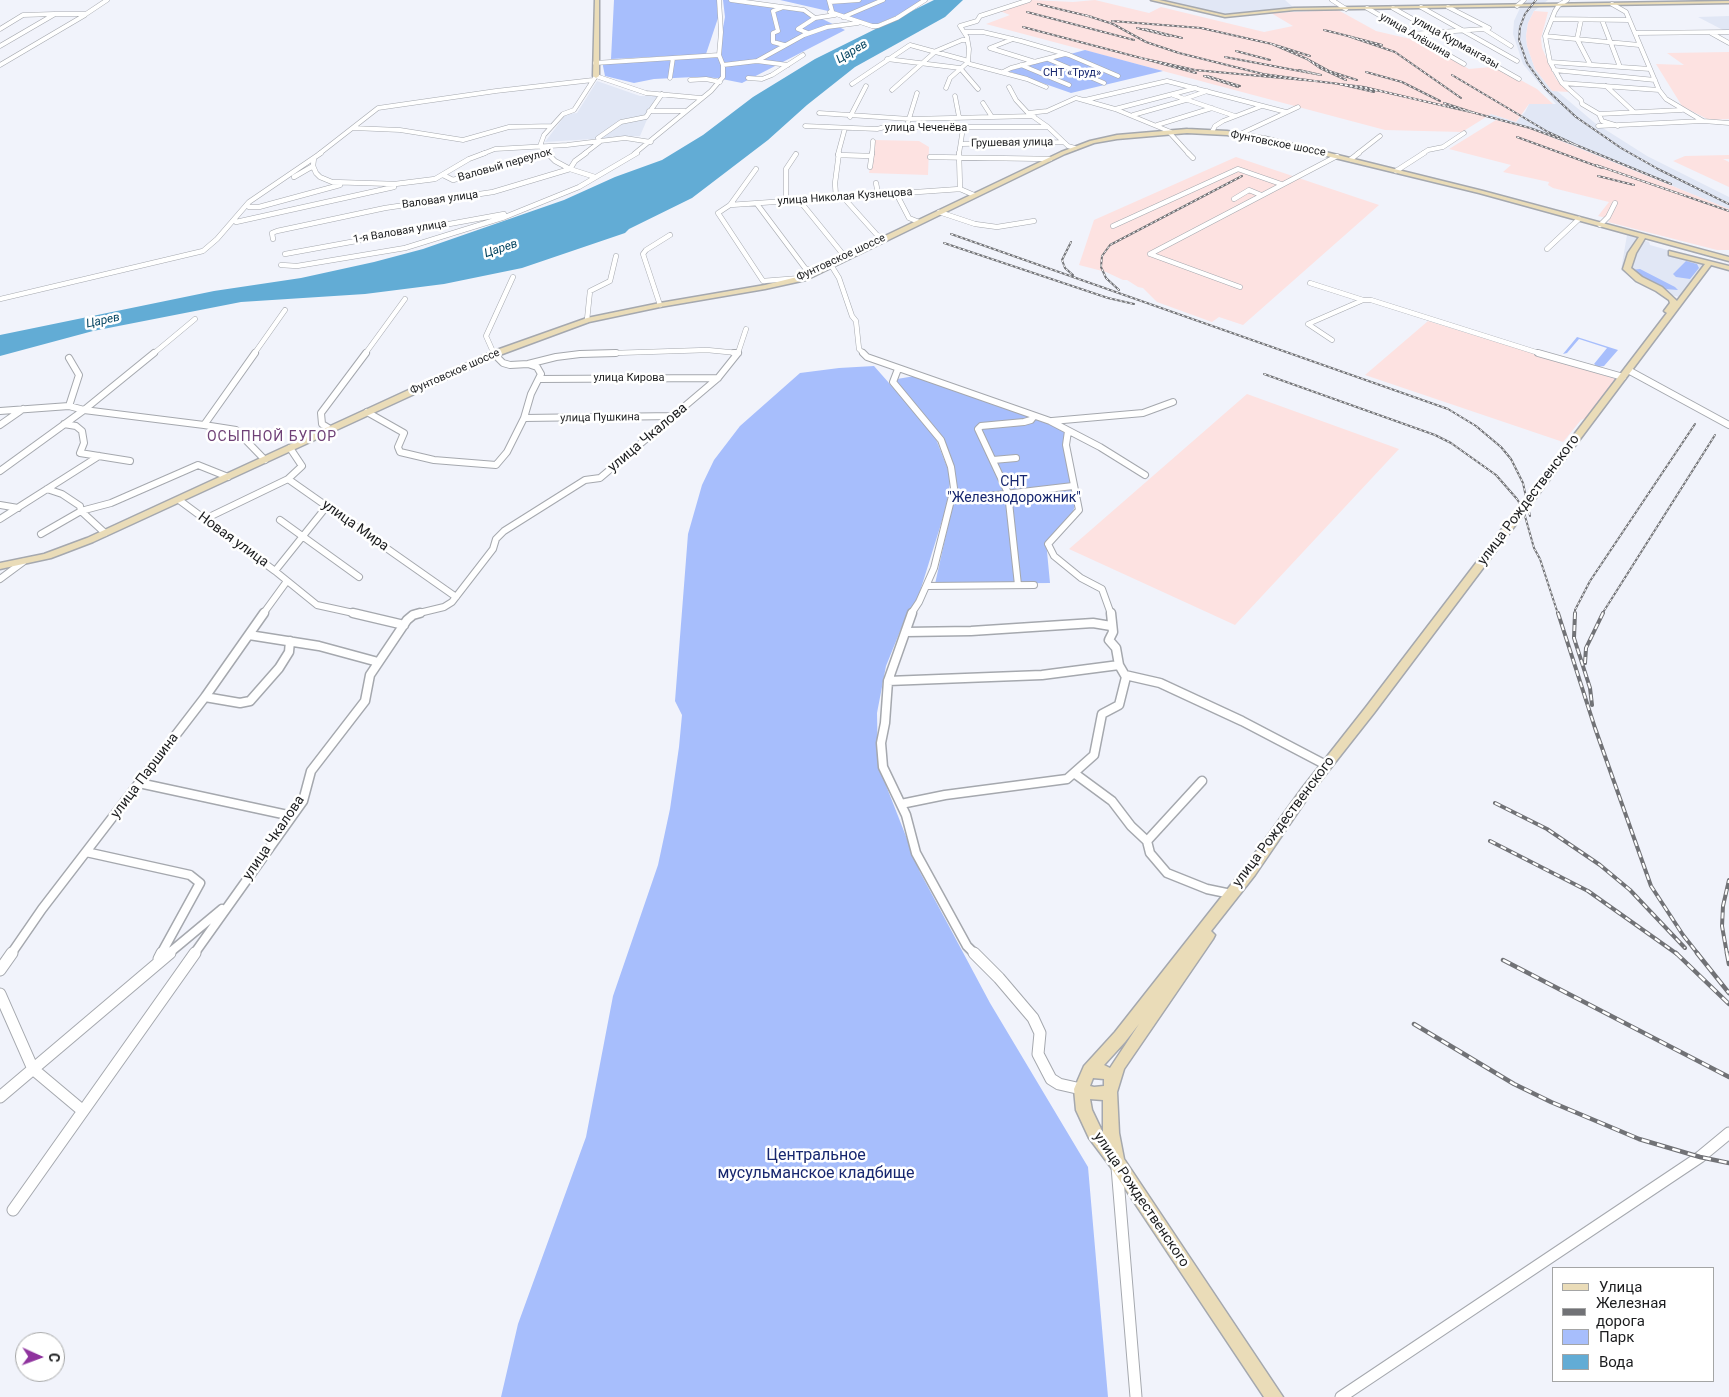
<!DOCTYPE html>
<html>
<head>
<meta charset="utf-8">
<style>
  body { margin:0 }
  #map { position:relative; width:1729px; height:1397px; overflow:hidden; background:#f1f3fb; font-family:Roboto,sans-serif }
  canvas { display:block }
  .legend { position:absolute; left:1552px; top:1267px; width:162px; height:115px; box-sizing:border-box; background:#fff; border:1px solid #a4a5a5; margin:0; padding:6px 9px; list-style:none; font-size:15px; color:#1c1d1f }
  .legend li { display:flex; align-items:center; gap:10px; height:25px }
  .legend b { width:25px; border:1px solid #a4a5a5 }
  .north { position:absolute; left:15px; top:1332px; width:50px; height:50px; box-sizing:border-box; background:#fff; border:1px solid #a4a5a5; border-radius:50%; rotate:92deg; font-size:14px; font-weight:700; line-height:20px; text-align:center; color:#1c1d1f }
  .north::after { content:''; display:block; margin:auto; width:18px; height:22px; background:#8f339e; clip-path:polygon(50% 0,100% 100%,50% 72%,0 100%) }
</style>
</head>
<body>
<div id="map">
<canvas width="1729" height="1397"></canvas>
<ul class="legend">
<li><b style="height:6px;background:#eadcb8"></b>Улица</li>
<li><b style="height:6px;background:#717276"></b>Железная дорога</li>
<li><b style="height:14px;background:#a7befc"></b>Парк</li>
<li><b style="height:14px;background:#62acd5"></b>Вода</li>
</ul>
<div class="north">С</div>
</div>
<script>
const g = document.querySelector('canvas').getContext('2d');
g.lineJoin = 'round';
function fill(path, color) {
  g.fillStyle = color;
  g.fill(path, 'evenodd');
}
function shape(rows) {
  const path = new Path2D();
  for (const r of rows) {
    path.moveTo(r[0], r[1]);
    for (let i = 2; i < r.length; i += 2) path.lineTo(r[i], r[i + 1]);
  }
  return path;
}
function trace(path, color, width, dash) {
  g.strokeStyle = color;
  g.lineWidth = width;
  g.lineCap = dash ? 'butt' : 'round';
  g.setLineDash(dash || []);
  g.stroke(path);
}
function drawText(font, color, halo, rows, align = 'center') {
  g.font = font + ' Roboto,sans-serif';
  g.lineWidth = 5;
  g.setLineDash([]);
  g.textBaseline = 'middle';
  g.strokeStyle = halo;
  g.fillStyle = color;
  for (const [text, x, y, turn = 0] of rows) {
    g.save();
    g.translate(x, y);
    g.rotate((+turn || 0) * Math.PI / 180);
    g.textAlign = isNaN(turn) ? turn : align;
    if (halo) g.strokeText(text, 0, 0);
    g.fillText(text, 0, 0);
    g.restore();
  }
}
fill(shape([
  [1159,0,1285,0,1294,8,1223,15],
  [1528,0,1548,0,1534,11,1528,23,1526,36,1527,46,1535,69,1552,91,1557,91,1595,123,1647,156,1729,197,1729,209,1529,128,1486,117,1491,114,1516,122,1525,112,1529,104,1556,104,1523,64,1513,34,1514,21,1520,8],
  [1729,16,1729,30,1723,30,1698,17],
  [597,81,640,96,657,96,640,136,545,142,566,114,577,113],
  [1627,235,1649,242,1650,245,1710,262,1684,298,1662,293,1631,277,1621,270]
]), '#e1e7f5');
fill(shape([
  [1032,0,1073,2,1095,0,1149,13,1161,7,1264,32,1293,26,1271,13,1338,10,1376,31,1419,41,1469,69,1491,67,1515,77,1537,89,1553,104,1529,104,1516,122,1491,114,1462,132,1385,130,986,24,1010,15,1000,11],
  [1534,11,1548,12,1541,38,1542,48,1556,79,1569,92,1552,91,1535,69,1527,46,1526,36,1528,23],
  [1729,52,1729,119,1709,120,1682,106,1656,64,1684,65,1667,53],
  [1496,120,1529,128,1729,209,1729,250,1717,250,1608,222,1610,219,1598,216,1609,202,1553,188,1548,185,1549,182,1503,172,1511,165,1449,149],
  [875,140,919,141,929,147,928,175,869,173],
  [1729,155,1729,159,1723,159,1729,162,1729,187,1673,161,1685,156],
  [1236,157,1379,205,1243,325,1219,317,1212,322,1157,302,1143,288,1138,287,1127,280,1123,280,1106,272,1079,265,1094,220],
  [1428,321,1616,379,1586,418,1581,420,1563,442,1365,375],
  [1247,394,1399,449,1235,625,1069,549]
]), '#fde2e1');
fill(shape([
  [614,0,717,0,718,18,706,54,718,54,725,17,723,0,740,0,802,9,845,30,742,83,717,78,694,77,654,79,634,83,605,76,602,61,694,55,611,59],
  [780,0,923,0,912,9,875,25,828,11],
  [1085,50,1163,71,1071,93,1008,71],
  [1686,261,1697,264,1699,268,1690,279,1676,277,1673,274],
  [1640,269,1675,287,1678,290,1665,289,1641,279,1630,270],
  [1577,337,1618,350,1604,366,1598,367,1594,364,1607,348,1579,339,1567,353,1563,354],
  [874,366,934,434,951,477,946,508,917,601,907,614,886,666,877,713,878,765,920,872,990,1003,1088,1167,1108,1397,501,1397,518,1324,586,1137,613,996,658,865,670,809,679,747,682,715,675,701,688,534,702,485,714,460,740,426,800,373,839,368],
  [915,376,1065,430,1064,442,1075,506,1072,514,1046,541,1050,583,935,584,957,485,953,465,940,435,896,382,897,379]
]), '#a7befc');
fill(shape([
  [934,0,963,0,945,17,855,67,807,105,768,140,692,198,629,229,625,233,522,268,444,284,365,294,241,302,93,331,0,356,0,335,214,291,301,278,374,262,423,249,564,200,615,177,662,160,703,135,753,97,815,59]
]), '#62acd5');
const streetFar4 = shape([
  [719,0,721,32,719,55,723,65,757,61,804,35,827,27,858,23],
  [731,0,804,10,815,18],
  [829,0,832,11,830,12,872,26,878,26,897,18,925,0],
  [1332,0,1346,9],
  [1567,0,1559,5,1555,11,1545,36,1550,62,1562,83,1581,100,1582,104,1599,114,1602,121,1618,126],
  [830,2,859,0],
  [1612,4,1626,12,1659,90,1666,99,1703,121],
  [1517,6,1524,0],
  [1421,7,1517,61],
  [1448,7,1489,28,1484,29,1511,46],
  [781,8,773,11,778,31,773,33,773,42,784,45],
  [1367,8,1464,64],
  [1393,8,1519,79],
  [843,17,883,0],
  [1552,19,1629,20],
  [1581,20,1577,39,1590,64],
  [1602,20,1620,67],
  [0,29,23,15,54,14],
  [964,32,983,32,1021,41,1069,55,1118,76],
  [808,33,798,29,815,18,835,15],
  [1635,33,1729,32],
  [1711,33,1729,43],
  [1411,34,1484,29],
  [1545,36,1639,45],
  [1013,39,990,48,1035,62],
  [0,46,55,14,86,14,107,0],
  [887,59,960,68,978,89],
  [1048,59,1104,83],
  [757,61,788,65],
  [1550,62,1650,69],
  [595,63,719,55],
  [0,65,85,15],
  [1021,65,1069,85],
  [1554,70,1655,80],
  [1003,72,1011,68,1065,54],
  [670,78,673,58],
  [748,78,762,79,772,75,803,55],
  [690,80,706,79,720,82],
  [1562,83,1659,90],
  [852,84,910,45,965,60,970,64,1027,79,1046,87],
  [1606,86,1634,112],
  [1009,87,1016,100,1028,113,1048,127,1068,146,1075,148],
  [946,88,950,78,968,62,969,49,967,37,960,26,977,21,980,16,1029,0],
  [892,90,936,51,962,40,967,40],
  [1173,95,1235,116],
  [955,96,959,117],
  [1184,99,1207,91],
  [1085,100,1167,81,1286,112],
  [983,103,992,117],
  [1115,109,1196,88],
  [649,111,685,111],
  [819,113,910,119,1034,116],
  [1028,113,1047,111,1076,98,1115,109,1171,132],
  [1599,114,1682,110],
  [1133,115,1186,100],
  [850,117,866,86],
  [908,122,917,93],
  [1157,125,1212,108],
  [805,126,877,129,885,127,1048,127],
  [1598,126,1703,121,1729,123],
  [353,128,400,130,463,140,509,127,552,126],
  [1169,132,1189,154],
  [1212,132,1215,126,1223,121,1262,106],
  [1238,135,1298,107],
  [598,138,621,122,646,117,662,94],
  [962,144,1063,142],
  [319,154,378,108,496,91,593,80],
  [482,154,495,149,567,145,625,138,651,142],
  [542,154,549,152],
  [548,154,540,146,544,135,563,114,574,110,596,76,646,93,701,98],
  [584,154,601,141],
  [634,154,711,91,723,77,723,65],
  [838,154,845,128],
  [872,154,873,141],
  [959,154,963,128],
  [1357,154,1380,136],
  [1422,154,1428,150,1443,147,1464,133]
]);
const streetFar3 = shape([
  [547,153,555,161,570,169,595,177],
  [959,153,960,189,974,195],
  [1188,153,1193,158],
  [838,155,871,156],
  [930,157,1050,159],
  [314,158,313,166,316,173,320,177,332,182,395,184,435,179,469,159,485,153],
  [1351,159,1359,153],
  [870,167,872,153],
  [756,169,730,205,718,213,763,281,801,278],
  [1396,171,1424,153],
  [443,175,453,180,547,153],
  [294,177,313,166],
  [876,183,878,194],
  [896,193,909,218,919,222],
  [836,197,835,183,839,153],
  [843,197,877,235,886,238],
  [1234,199,1249,190,1261,195],
  [786,200,786,169,796,154],
  [799,200,846,258],
  [757,204,805,268,816,272],
  [730,205,960,189],
  [249,207,259,207,340,185],
  [939,212,975,224,997,227,1034,221],
  [236,222,394,187],
  [1600,225,1608,217,1615,203],
  [1113,226,1238,169,1281,184],
  [273,239,272,233,277,231,385,208,493,192,570,169,575,161,586,153],
  [1547,249,1579,219],
  [285,254,504,214],
  [1150,254,1337,156],
  [1150,254,1240,287],
  [281,265,297,266,405,248,505,217,579,187,637,153],
  [831,265,839,278,852,316,856,321,859,349,864,354],
  [1310,283,1363,300],
  [0,299,203,251,217,239,249,202,321,153],
  [660,305,643,254,646,250,670,235],
  [587,320,590,291,610,281,616,256],
  [1332,340,1308,324,1363,300,1371,300,1542,354],
  [153,354,195,319],
  [254,354,285,310],
  [365,354,405,299],
  [494,354,486,336,513,277],
  [584,354,707,350,738,353,746,329]
]);
const streetFar2 = shape([
  [493,353,503,363,510,365,528,364,556,357,580,354,616,353],
  [734,353,738,353],
  [863,353,867,357,1050,421,1100,447,1145,475],
  [1538,353,1623,377],
  [69,358,79,375,69,406],
  [898,369,893,382,941,440,951,467,954,488,934,568,919,602,911,614],
  [1628,370,1729,425],
  [539,379,718,378],
  [0,411,69,406,84,410,204,425,255,353],
  [367,412,404,433,398,447,400,452,434,460,496,465,507,452,524,418,531,394,541,374,537,367,528,364],
  [524,418,675,416],
  [1052,421,1143,413,1173,402],
  [64,424,76,426,82,431,84,443,80,453,130,461],
  [0,425,23,409],
  [204,425,236,430,265,460],
  [330,429,322,424,321,413,366,353],
  [1068,431,1066,445,1079,510,1048,544,1054,556,1081,578,1102,589,1111,614],
  [290,448,302,466,288,479,456,597],
  [993,460,1016,458],
  [0,471,84,410,154,353],
  [47,489,62,494,80,506,81,511,105,533],
  [952,498,971,498,1073,486],
  [179,500,275,571,317,605,358,614],
  [0,505,18,508],
  [0,519,99,456],
  [205,519,288,479],
  [280,520,359,577],
  [41,534,81,511,111,503,198,465,228,477],
  [275,571,327,506],
  [0,579,23,562],
  [1018,585,1008,493,978,429,981,426,1024,422,1031,420,1034,416],
  [927,586,1034,585],
  [263,614,287,581],
  [415,614,444,607,452,602,493,549,496,539,504,531,585,480,600,478,718,378,738,353]
]);
const streetFar1 = shape([
  [353,613,404,625],
  [912,613,888,681,885,723,881,743,883,767,906,815,916,853,967,946,975,954],
  [906,632,971,631,1093,623,1111,626],
  [249,635,319,646,378,662],
  [1125,675,1160,683,1242,721,1326,765],
  [888,681,1042,675,1119,665],
  [205,697,240,703,250,701,279,668,289,652,290,641],
  [1074,773,1112,801,1131,826,1147,841,1150,853,1167,873,1207,889,1231,894],
  [139,783,292,816],
  [901,804,945,795,1067,779,1094,755,1102,714,1119,705,1126,677,1119,665,1116,648,1109,640,1113,632,1111,613],
  [1147,841,1202,781],
  [86,852,190,875,200,883,161,954],
  [11,954,42,909,205,697,264,613],
  [168,954,222,909],
  [194,954,303,801,311,771,365,701,370,675,407,620,413,615,420,613]
]);
const street = shape([
  [974,953,999,978,1033,1018,1040,1033,1038,1054,1051,1079,1059,1084,1081,1089],
  [159,959,162,953],
  [0,970,12,953],
  [0,994,33,1069,83,1111],
  [0,1097,170,953],
  [1117,1167,1136,1397],
  [13,1210,195,953],
  [1341,1397,1700,1157,1729,1133]
]);
const secondary = shape([
  [595,0,599,0,599,76,596,78,593,76,595,0],
  [1151,0,1159,0,1225,15,1294,8,1729,1,1729,3,1294,10,1225,17,1151,0],
  [1187,129,1227,131,1265,137,1483,191,1729,257,1729,261,1645,238,1636,253,1631,268,1642,277,1662,287,1677,301,1705,264,1669,255,1669,251,1729,266,1729,270,1711,265,1374,713,1311,793,1255,875,1211,931,1215,935,1213,939,1124,1069,1117,1092,1119,1133,1124,1159,1283,1397,1264,1397,1110,1166,1089,1138,1076,1110,1074,1089,1084,1066,1115,1032,1245,867,1303,787,1366,707,1667,313,1664,311,1670,303,1669,300,1656,291,1636,281,1623,269,1628,253,1639,237,1479,193,1265,141,1227,135,1187,133,1117,139,1094,143,1065,154,806,280,765,289,660,307,589,322,497,356,93,542,51,558,0,569,0,563,44,554,87,538,491,352,587,318,660,303,765,285,801,276,1061,152,1090,141,1117,135,1187,129],
  [1139,1024,1110,1068,1104,1065,1125,1042,1139,1024],
  [1093,1078,1104,1079,1104,1086,1094,1087,1090,1086,1093,1078],
  [1090,1099,1103,1100,1103,1133,1092,1110,1090,1099]
]);
trace(streetFar4, '#a5a8ae', 5);
trace(streetFar3, '#a5a8ae', 5.5);
trace(streetFar2, '#a5a8ae', 8);
trace(streetFar1, '#a5a8ae', 11);
trace(street, '#a5a8ae', 13);
trace(secondary, '#a5a8ae', 3);
trace(streetFar4, '#fff', 4);
trace(streetFar3, '#fff', 4.5);
trace(streetFar2, '#fff', 6);
trace(streetFar1, '#fff', 8);
trace(street, '#fff', 11);
fill(secondary, '#eadcb8');
const railFar2 = shape([
  [1536,0,1525,14,1520,27,1519,40,1527,63,1546,89,1576,117,1621,148,1658,169,1729,204],
  [1038,4,1092,17],
  [1027,12,1134,40],
  [1085,15,1113,24,1146,42,1179,53,1263,74,1315,81,1195,70,1141,58,1196,73],
  [1112,21,1201,28,1272,44],
  [1023,27,1141,58],
  [1137,28,1169,36],
  [1145,29,1182,38],
  [1324,30,1348,36],
  [1382,45,1348,36,1395,52,1461,98],
  [1236,51,1270,60],
  [1225,57,1321,75,1299,70],
  [1307,59,1272,44,1310,56],
  [1366,72,1402,82,1440,101],
  [1452,75,1548,132,1576,145,1530,128,1475,113],
  [1204,76,1238,87],
  [1207,76,1240,86],
  [1346,80,1320,68,1307,59,1329,71,1357,80],
  [1315,81,1364,87,1449,107,1380,91,1339,84,1374,92],
  [1444,103,1475,113,1449,107],
  [1517,137,1602,168],
  [1576,145,1671,184],
  [1598,176,1634,185],
  [1683,195,1596,165,1729,211],
  [951,234,1448,409,1476,426,1501,447,1511,459,1523,483,1530,516],
  [1071,242,1062,260,1065,268,1073,275],
  [944,243,1108,298,1134,304],
  [1119,290,1106,278,1101,267,1102,256,1110,245,1242,176],
  [1264,374,1435,435,1451,443,1496,475,1517,499,1523,509,1534,548,1540,559,1558,614],
  [1575,614,1575,610,1590,581,1695,424],
  [1602,614,1715,435]
]);
const railFar1 = shape([
  [1558,613,1595,728,1651,886,1683,935,1698,954],
  [1575,613,1574,638,1590,688,1592,705],
  [1585,663,1586,648,1603,613],
  [1495,803,1547,829,1600,865,1630,890,1685,948],
  [1490,841,1588,891,1677,954],
  [1727,954,1722,926,1723,906,1729,880]
]);
const rail = shape([
  [1676,953,1729,1004],
  [1697,953,1729,993],
  [1727,953,1729,964],
  [1503,960,1729,1077],
  [1414,1024,1514,1084,1551,1102,1639,1139,1700,1157,1729,1163]
]);
trace(railFar2, '#717276', 2);
trace(railFar1, '#717276', 4);
trace(rail, '#717276', 4.5);
trace(railFar2, '#fff', 1, [2.5]);
trace(railFar1, '#fff', 2, [6]);
trace(rail, '#fff', 2.5, [8]);
drawText('11px', '#1c1d1f', '#fff', [
  ["улица Алёшина",1415,36,30],
  ["улица Курмангазы",1456,43,29],
  ["улица Чеченёва",926,128],
  ["Грушевая улица",1012,143,-1],
  ["Фунтовское шоссе",1278,144,11],
  ["Валовый переулок",505,165,-16],
  ["улица Николая Кузнецова",845,197,-4],
  ["Валовая улица",440,200,-8],
  ["1-я Валовая улица",400,232,-10],
  ["Фунтовское шоссе",841,258,-25],
  ["Фунтовское шоссе",455,372,-24],
  ["улица Кирова",629,378],
  ["улица Пушкина",600,418,-1]
]);
drawText('11px', '#17276f', '#fff', [
  ["СНТ «Труд»",1072,73]
]);
drawText('italic 12px', '#054561', '#fff', [
  ["Царев",852,52,-31],
  ["Царев",501,249,-18],
  ["Царев",103,321,-12]
]);
g.letterSpacing = '1px';
drawText('14px', '#6f4177', '#fff', [
  ["ОСЫПНОЙ БУГОР",272,437]
]);
g.letterSpacing = '0px';
drawText('14px', '#1c1d1f', '#fff', [
  ["улица Чкалова",648,438,-40],
  ["улица Рождественского",1529,500,-53],
  ["улица Мира",355,526,35],
  ["Новая улица",233,540,36],
  ["улица Паршина",145,776,-53],
  ["улица Рождественского",1284,822,-53],
  ["улица Чкалова",274,838,-56],
  ["улица Рождественского",1141,1200,56]
]);
drawText('14px', '#17276f', '#fff', [
  ["СНТ",1014,482],
  ["\"Железнодорожник\"",1014,498]
]);
drawText('16px', '#17276f', '#fff', [
  ["Центральное",816,1156],
  ["мусульманское кладбище",816,1174]
]);
</script>
</body>
</html>
